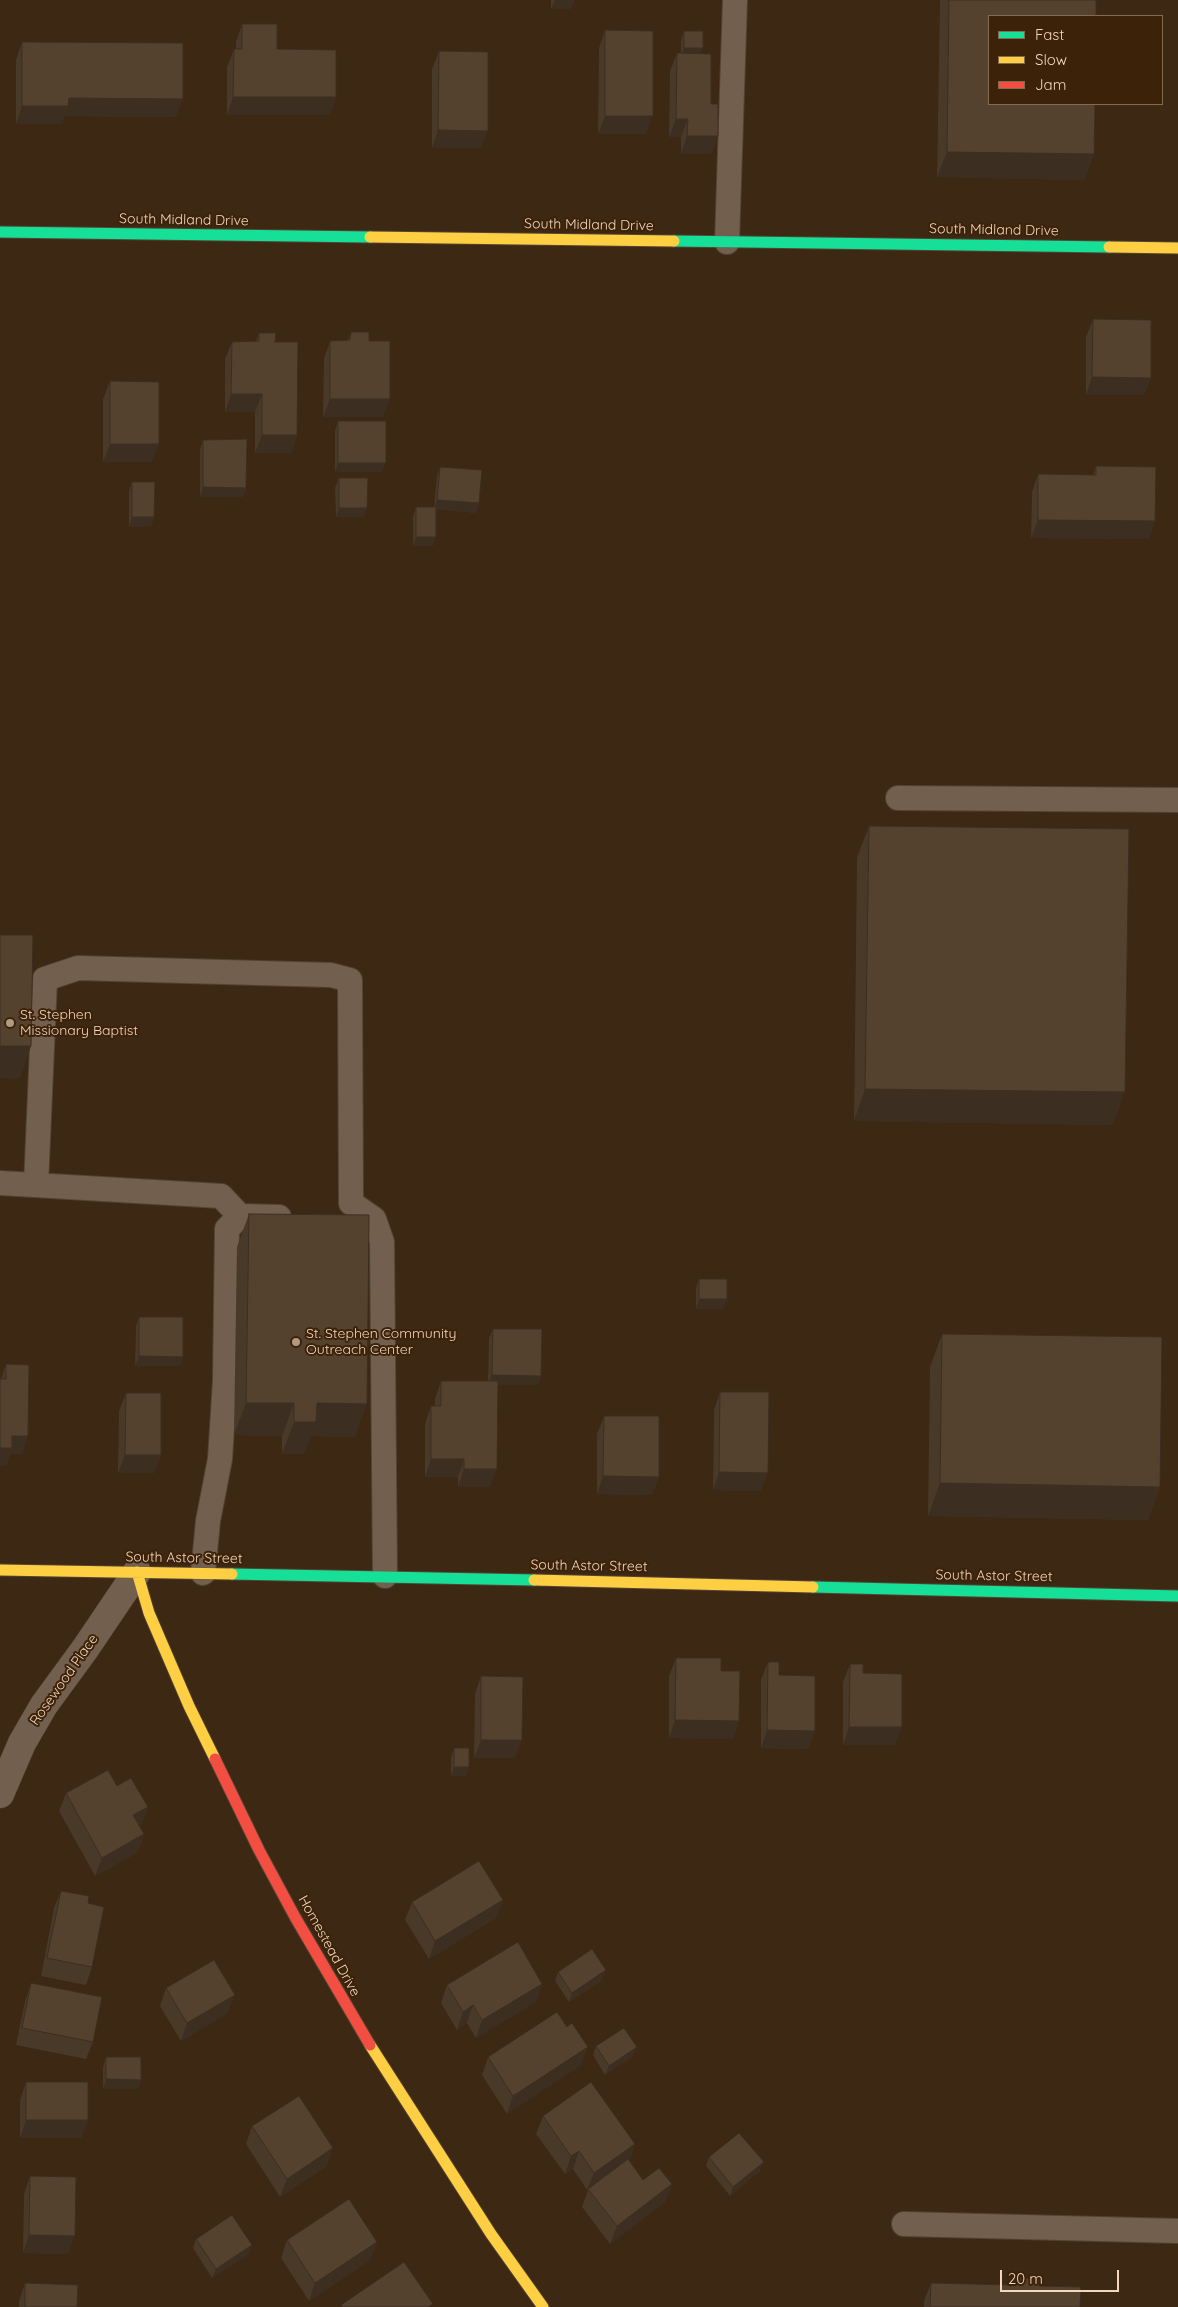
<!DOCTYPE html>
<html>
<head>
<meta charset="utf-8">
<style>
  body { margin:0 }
  #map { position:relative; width:1178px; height:2307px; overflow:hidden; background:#3c2813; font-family:Quicksand,sans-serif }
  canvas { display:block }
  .legend { position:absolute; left:988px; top:15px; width:175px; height:90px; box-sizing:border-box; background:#3c2209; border:1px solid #856a51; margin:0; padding:6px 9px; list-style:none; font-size:15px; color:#f2d6be }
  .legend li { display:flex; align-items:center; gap:10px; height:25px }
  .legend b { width:25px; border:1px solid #856a51 }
  .scale { position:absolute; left:1000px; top:2270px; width:119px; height:22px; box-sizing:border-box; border:2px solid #f2d6be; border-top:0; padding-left:6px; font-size:15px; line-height:18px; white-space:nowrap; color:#f2d6be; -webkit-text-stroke:4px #3c2209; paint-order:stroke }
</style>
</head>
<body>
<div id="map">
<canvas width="1178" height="2307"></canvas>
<ul class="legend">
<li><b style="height:6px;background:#16e098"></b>Fast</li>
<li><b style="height:6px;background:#ffcf43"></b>Slow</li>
<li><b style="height:6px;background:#f24e42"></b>Jam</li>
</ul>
<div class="scale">20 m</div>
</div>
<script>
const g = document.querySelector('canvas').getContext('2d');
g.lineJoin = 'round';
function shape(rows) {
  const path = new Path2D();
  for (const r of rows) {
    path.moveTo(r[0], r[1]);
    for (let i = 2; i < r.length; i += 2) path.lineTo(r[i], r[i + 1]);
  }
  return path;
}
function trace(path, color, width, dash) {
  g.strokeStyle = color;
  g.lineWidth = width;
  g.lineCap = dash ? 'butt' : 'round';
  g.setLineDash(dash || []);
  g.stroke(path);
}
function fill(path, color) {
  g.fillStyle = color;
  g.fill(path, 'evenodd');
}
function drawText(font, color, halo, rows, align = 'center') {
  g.font = font + ' Quicksand,sans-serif';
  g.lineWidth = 4;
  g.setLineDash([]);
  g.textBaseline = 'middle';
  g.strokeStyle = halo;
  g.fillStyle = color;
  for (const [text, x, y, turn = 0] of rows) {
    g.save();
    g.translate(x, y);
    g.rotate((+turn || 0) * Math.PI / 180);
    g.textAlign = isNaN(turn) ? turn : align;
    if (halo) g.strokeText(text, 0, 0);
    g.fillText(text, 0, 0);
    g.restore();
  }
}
const lane = shape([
  [727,242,735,0],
  [898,798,1178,800],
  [0,1183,221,1196,240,1216,279,1217],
  [36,1185,45,979,78,968,331,975,350,980,351,1203,374,1219,382,1242,385,1576],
  [203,1573,208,1521,220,1459,225,1381,227,1229,240,1216],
  [904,2224,1178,2231]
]);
const street = shape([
  [0,1794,22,1743,44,1705,85,1649,137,1572]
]);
const fast = shape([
  [0,232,370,237],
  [674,241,1109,247],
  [232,1574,534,1580],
  [813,1587,1178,1596]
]);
const slow = shape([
  [370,237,674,241],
  [1109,247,1178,248],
  [0,1570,232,1574],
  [137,1572,149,1613,189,1706,215,1759],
  [534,1580,813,1587],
  [370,2045,491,2234,543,2307]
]);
const jam = shape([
  [215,1759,259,1850,295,1917,370,2045]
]);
trace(lane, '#544333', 26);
trace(street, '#544333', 29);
trace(fast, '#544333', 13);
trace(slow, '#544333', 13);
trace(jam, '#544333', 13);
trace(lane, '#725f4e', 24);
trace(street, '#725f4e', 28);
trace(fast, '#16e098', 11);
trace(slow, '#ffcf43', 11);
trace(jam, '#f24e42', 11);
fill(shape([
  [551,0,574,0,571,9,551,9],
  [940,0,1096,0,1094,154,1084,180,937,177],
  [242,24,277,49,336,97,330,115,227,115,227,67,234,49,236,49,236,42],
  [605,30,646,134,598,134,599,48],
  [684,31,701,53,718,136,711,154,681,154,681,137,669,137,670,71,677,53,681,53,681,40],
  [22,42,176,117,65,116,62,124,16,124,16,60],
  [439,51,481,148,432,148,432,69],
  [1093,319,1151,378,1144,395,1086,395,1086,337],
  [351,332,369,341,390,399,383,417,323,417,324,359,330,341,348,340],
  [259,333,275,342,297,435,291,453,255,453,255,412,225,412,225,359,232,342,256,341],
  [110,381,152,462,103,462,103,399],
  [338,421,382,472,335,472,335,431],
  [203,440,246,488,243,497,200,497,200,449],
  [1096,466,1149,539,1031,538,1032,492,1038,474,1093,475],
  [440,467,479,503,476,513,436,509,433,546,413,546,413,517,416,507,434,507,437,476],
  [339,478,364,517,336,517,335,488],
  [132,482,154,517,151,526,129,527,129,491],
  [869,826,1113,1125,854,1121,857,858],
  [249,1214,355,1437,311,1436,304,1454,282,1454,282,1436,234,1435,237,1247],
  [699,1279,727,1299,723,1309,696,1309,696,1288],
  [139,1317,183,1357,180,1366,135,1366,136,1326],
  [493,1329,541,1376,538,1385,498,1385,490,1487,458,1487,458,1477,425,1477,425,1424,431,1406,435,1406,435,1399,441,1381,488,1381,489,1338],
  [942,1334,1160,1487,1148,1520,928,1516,930,1367],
  [6,1364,22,1454,10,1454,6,1466,0,1466,0,1379,1,1379],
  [720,1392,761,1491,713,1490,714,1410],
  [126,1393,161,1455,154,1473,118,1473,119,1411],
  [604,1416,659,1477,652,1495,597,1494,597,1434],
  [676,1658,721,1671,739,1721,733,1739,669,1738,669,1676],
  [768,1662,779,1675,815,1731,808,1749,761,1748,761,1680],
  [850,1664,863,1673,902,1727,895,1745,843,1745,843,1682],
  [481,1676,515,1758,474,1758,475,1694],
  [454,1748,469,1767,466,1776,451,1776,451,1757],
  [117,1786,148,1807,141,1825,139,1826,144,1834,138,1852,95,1876,59,1811,66,1793],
  [61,1891,88,1903,92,1967,86,1985,41,1976,54,1908],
  [503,1900,496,1918,429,1959,405,1920,412,1902],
  [558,1972,602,1980,569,2002,555,1981],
  [31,1983,93,2042,86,2059,16,2045,25,2001],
  [542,1984,536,2002,476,2038,467,2023,457,2030,441,2003,447,1985],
  [166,1988,228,2013,181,2041,160,2006],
  [596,2046,633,2056,605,2075,593,2055],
  [106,2057,141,2080,138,2089,103,2089,103,2067],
  [488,2057,581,2065,507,2114,482,2075],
  [26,2082,88,2120,81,2138,20,2138,20,2100],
  [543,2116,635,2144,629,2161,643,2180,672,2184,665,2202,610,2244,582,2207,588,2190,587,2190,573,2169,565,2174,536,2134],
  [252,2126,327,2166,280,2197,246,2144],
  [709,2157,760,2171,730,2196,706,2166],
  [30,2176,68,2254,23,2253,24,2194],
  [196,2239,252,2245,249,2254,212,2278,193,2248],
  [287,2240,377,2242,370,2260,309,2301,281,2258],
  [1011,2278,1039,2286,1080,2307,924,2307,924,2301,931,2283,1008,2285],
  [25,2283,77,2307,19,2307,19,2301]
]), '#493928');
fill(shape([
  [555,0,574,0,571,9,551,9],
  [684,48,703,48,699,58,681,57],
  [233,97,336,97,330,115,227,115],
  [69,98,183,99,176,117,65,116,62,124,16,124,22,106],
  [605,116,653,116,646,134,598,134],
  [676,119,688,119,681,137,669,137],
  [438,130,488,131,481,148,432,148],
  [687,136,718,136,711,154,681,154],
  [947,152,1094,154,1084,180,937,177],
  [1092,377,1151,378,1144,395,1086,395],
  [231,394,262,394,255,412,225,412],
  [330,399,390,399,383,417,323,417],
  [262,435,297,435,291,453,255,453],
  [110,444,159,444,152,462,103,462],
  [338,463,386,463,382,472,335,472],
  [203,487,246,488,243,497,200,497],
  [437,500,479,503,476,513,434,509],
  [339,508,367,508,364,517,336,517],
  [132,517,154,517,151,526,129,527],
  [1038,520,1155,521,1149,539,1031,538],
  [416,537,436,537,433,546,413,546],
  [0,1046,31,1046,20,1079,0,1078],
  [865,1089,1125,1092,1113,1125,854,1121],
  [699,1299,727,1299,723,1309,696,1309],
  [139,1356,183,1357,180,1366,135,1366],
  [492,1375,541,1376,538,1385,488,1385],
  [246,1403,294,1403,282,1436,234,1435],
  [317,1403,367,1404,355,1437,311,1436,304,1454,282,1454,294,1422],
  [12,1436,28,1436,22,1454,10,1454,6,1466,0,1466,0,1448],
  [125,1455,161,1455,154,1473,118,1473],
  [431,1459,464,1459,458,1477,425,1477],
  [464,1469,497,1469,490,1487,458,1487],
  [719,1472,768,1473,761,1491,713,1490],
  [603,1476,659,1477,652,1495,597,1494],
  [940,1483,1160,1487,1148,1520,928,1516],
  [675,1720,739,1721,733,1739,669,1738],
  [849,1727,902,1727,895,1745,843,1745],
  [767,1730,815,1731,808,1749,761,1748],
  [481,1740,522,1740,515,1758,474,1758],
  [454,1767,469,1767,466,1776,451,1776],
  [148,1807,141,1825,127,1833,133,1815],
  [144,1834,138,1852,95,1876,102,1858],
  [503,1900,496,1918,429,1959,435,1941],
  [606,1970,602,1980,569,2002,572,1993],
  [542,1984,536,2002,476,2038,482,2020],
  [235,1995,228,2013,181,2041,187,2023],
  [473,2005,467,2023,457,2030,463,2012],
  [588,2047,581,2065,507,2114,513,2096],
  [637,2047,633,2056,605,2075,609,2066],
  [106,2079,141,2080,138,2089,103,2089],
  [26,2120,88,2120,81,2138,20,2138],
  [635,2144,629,2162,587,2190,594,2173],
  [333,2148,327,2166,280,2197,287,2179],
  [579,2151,573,2169,565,2174,571,2156],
  [764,2162,760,2171,730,2196,733,2187],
  [672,2184,665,2202,610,2244,617,2226],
  [29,2235,75,2236,68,2254,23,2253],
  [377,2242,370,2260,309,2301,315,2283],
  [252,2245,249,2254,212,2278,216,2269]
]), '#3c2e20');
const building = shape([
  [949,0,1096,0,1096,16,989,16,989,104,1095,104,1094,154,947,152,949,0],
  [242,24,277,24,277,49,336,50,336,97,233,97,234,49,242,49,242,24],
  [605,30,653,31,653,116,605,116,605,30],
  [684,31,703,31,703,48,684,48,684,31],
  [22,42,183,43,183,99,69,98,68,106,22,106,22,42],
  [439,51,488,52,488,131,438,130,439,51],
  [677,53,711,54,711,104,718,104,718,136,687,136,688,119,676,119,677,53],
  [1093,319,1151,320,1151,378,1092,377,1093,319],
  [351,332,369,332,369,341,390,341,390,399,330,399,330,341,350,340,351,332],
  [259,333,276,333,275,342,298,342,297,435,262,435,262,394,231,394,232,342,259,341,259,333],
  [110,381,159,382,159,444,110,444,110,381],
  [338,421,386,421,386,463,338,463,338,421],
  [247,439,246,488,203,487,203,440,247,439],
  [1096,466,1156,467,1155,521,1038,520,1038,474,1096,475,1096,466],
  [440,467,482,470,479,503,437,500,440,467],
  [339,478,368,478,367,508,339,508,339,478],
  [132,482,155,482,154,517,132,517,132,482],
  [416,507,436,507,436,537,416,537,416,507],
  [869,826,1129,829,1125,1092,865,1089,869,826],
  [0,935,33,935,31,1046,0,1046,0,935],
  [249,1214,369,1215,367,1404,317,1403,316,1422,294,1422,294,1403,246,1403,249,1214],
  [699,1279,727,1279,727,1299,699,1299,699,1279],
  [139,1317,183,1317,183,1357,139,1356,139,1317],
  [493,1329,542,1329,541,1376,492,1375,493,1329],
  [942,1334,1162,1337,1160,1487,940,1483,942,1334],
  [6,1364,29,1365,28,1436,12,1436,12,1448,0,1448,0,1379,6,1379,6,1364],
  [441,1381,498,1381,497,1469,464,1469,464,1459,431,1459,431,1406,441,1406,441,1381],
  [720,1392,769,1392,768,1473,719,1472,720,1392],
  [126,1393,161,1393,161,1455,125,1455,126,1393],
  [604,1416,659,1416,659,1477,603,1476,604,1416],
  [676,1658,721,1658,721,1671,740,1671,739,1721,675,1720,676,1658],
  [768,1662,779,1662,779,1675,815,1676,815,1731,767,1730,768,1662],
  [850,1664,863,1664,863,1673,902,1674,902,1727,849,1727,850,1664],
  [481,1676,523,1677,522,1740,481,1740,481,1676],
  [454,1748,469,1748,469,1767,454,1767,454,1748],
  [108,1770,117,1786,131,1778,148,1807,133,1815,144,1834,102,1858,66,1793,108,1770],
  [479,1861,503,1900,435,1941,412,1902,479,1861],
  [61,1891,89,1896,88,1903,104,1907,92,1967,47,1958,61,1891],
  [518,1942,542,1984,482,2020,473,2005,463,2012,447,1985,518,1942],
  [592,1949,606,1970,572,1993,558,1972,592,1949],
  [214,1960,235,1995,187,2023,166,1988,214,1960],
  [31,1983,102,1997,93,2042,22,2028,31,1983],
  [557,2012,567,2027,572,2023,588,2047,513,2096,488,2057,557,2012],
  [624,2028,637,2047,609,2066,596,2046,624,2028],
  [106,2057,141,2057,141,2080,106,2079,106,2057],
  [26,2082,88,2082,88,2120,26,2120,26,2082],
  [591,2082,635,2144,594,2173,579,2151,571,2156,543,2116,591,2082],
  [299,2096,333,2148,287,2179,252,2126,299,2096],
  [739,2133,764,2162,733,2187,709,2157,739,2133],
  [628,2159,643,2180,659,2168,672,2184,617,2226,588,2189,628,2159],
  [30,2176,76,2177,75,2236,29,2235,30,2176],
  [349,2199,377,2242,315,2283,287,2240,349,2199],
  [232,2215,252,2245,216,2269,196,2239,232,2215],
  [404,2262,433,2304,428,2307,343,2307,341,2305,404,2262],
  [1011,2278,1040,2278,1039,2286,1081,2287,1080,2307,930,2307,931,2283,1011,2285,1011,2278],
  [25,2283,78,2285,77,2307,25,2307,25,2283]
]);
fill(building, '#55422e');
trace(building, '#3c2e20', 1);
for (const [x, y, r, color] of [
  [10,1023,5,"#b29982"],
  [296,1342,5,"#b29982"]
]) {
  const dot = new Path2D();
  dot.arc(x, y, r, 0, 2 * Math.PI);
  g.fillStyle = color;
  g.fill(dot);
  trace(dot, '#3c2209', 2);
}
drawText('14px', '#f2d6be', '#3c2209', [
  ["South Midland Drive",184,220,1],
  ["South Midland Drive",589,225,1],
  ["South Midland Drive",994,230,1],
  ["South Astor Street",184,1558,1],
  ["South Astor Street",589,1566,1],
  ["South Astor Street",994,1576,1],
  ["Rosewood Place",64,1680,-55],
  ["Homestead Drive",329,1946,61]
]);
drawText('14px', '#f2d6be', '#3c2209', [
  ["St. Stephen",20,1015],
  ["Missionary Baptist",20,1031],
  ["St. Stephen Community",306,1334],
  ["Outreach Center",306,1350]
], 'left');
</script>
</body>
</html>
